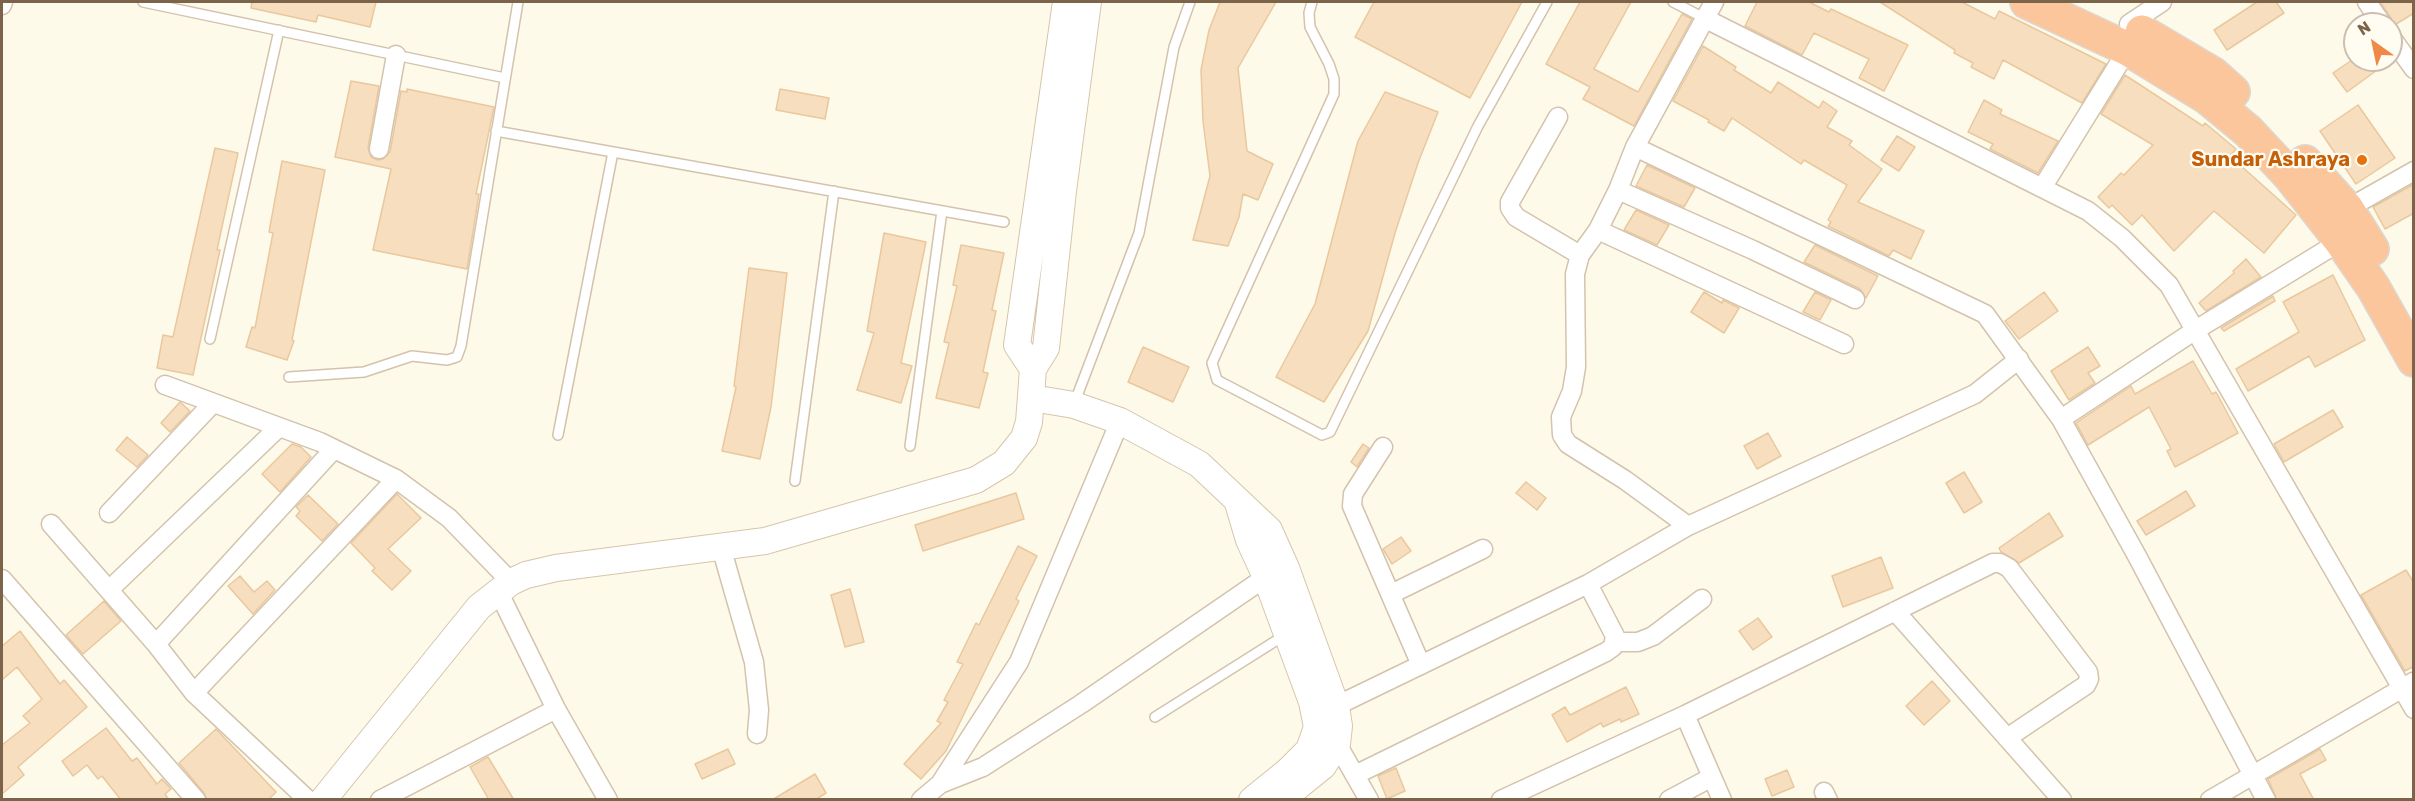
<!DOCTYPE html>
<html>
<head>
<meta charset="utf-8">
<style>
  body { margin:0 }
  #map { position:relative; width:2415px; height:801px; overflow:hidden; background:#fefaea; font-family:Rubik,sans-serif }
  canvas { display:block }
  .frame { position:absolute; inset:0; border:3px solid #7c644a; pointer-events:none }
  .north { position:absolute; left:2343px; top:12px; width:60px; height:60px; box-sizing:border-box; background:#fffcf2; border:2px solid #cbbfaf; border-radius:50%; rotate:327deg; font-size:16px; font-weight:700; line-height:24px; text-align:center; color:#7c644a }
  .north::after { content:''; display:block; margin:auto; width:21px; height:27px; background:#f08947; clip-path:polygon(50% 0,100% 100%,50% 72%,0 100%) }
</style>
</head>
<body>
<div id="map">
<canvas width="2415" height="801"></canvas>
<div class="frame"></div>
<div class="north">N</div>
</div>
<script>
const g = document.querySelector('canvas').getContext('2d');
g.lineJoin = 'round';
function fill(path, color) {
  g.fillStyle = color;
  g.fill(path, 'evenodd');
}
function shape(rows) {
  const path = new Path2D();
  for (const r of rows) {
    path.moveTo(r[0], r[1]);
    for (let i = 2; i < r.length; i += 2) path.lineTo(r[i], r[i + 1]);
  }
  return path;
}
function trace(path, color, width, dash) {
  g.strokeStyle = color;
  g.lineWidth = width;
  g.lineCap = dash ? 'butt' : 'round';
  g.setLineDash(dash || []);
  g.stroke(path);
}
function drawText(font, color, halo, rows, align = 'center') {
  g.font = font + ' Rubik,sans-serif';
  g.lineWidth = 4.5;
  g.setLineDash([]);
  g.textBaseline = 'middle';
  g.strokeStyle = halo;
  g.fillStyle = color;
  for (const [text, x, y, turn = 0] of rows) {
    g.save();
    g.translate(x, y);
    g.rotate((+turn || 0) * Math.PI / 180);
    g.textAlign = isNaN(turn) ? turn : align;
    if (halo) g.strokeText(text, 0, 0);
    g.fillText(text, 0, 0);
    g.restore();
  }
}
const building = shape([
  [252,2,376,2,370,27,318,15,316,22,251,8,252,2],
  [1220,2,1276,2,1238,68,1247,151,1273,164,1258,200,1243,194,1239,217,1228,246,1193,240,1210,176,1203,121,1201,70,1209,30,1220,2],
  [1374,2,1522,2,1470,98,1355,37,1374,2],
  [1580,2,1631,2,1594,69,1638,92,1682,14,1692,19,1634,126,1583,99,1590,87,1546,64,1580,2],
  [1757,2,1809,2,1829,12,1831,9,1908,45,1884,91,1859,78,1869,59,1814,33,1802,55,1745,26,1757,2],
  [1880,2,1962,2,1995,19,1999,11,2106,64,2082,103,2003,60,1994,79,1971,67,1973,63,1954,53,1955,50,1880,2],
  [2257,2,2276,2,2284,13,2227,50,2214,30,2257,2],
  [2380,2,2414,2,2414,13,2393,26,2391,18,2380,2],
  [1703,46,1736,67,1734,70,1771,93,1778,82,1819,108,1823,101,1837,111,1827,127,1852,141,1849,145,1882,169,1858,202,1924,231,1911,259,1893,250,1889,256,1828,226,1831,222,1828,220,1847,185,1804,160,1801,164,1732,118,1724,131,1708,122,1709,120,1673,101,1703,46],
  [2352,60,2391,60,2347,92,2333,73,2352,60],
  [2125,75,2203,126,2205,123,2236,149,2230,156,2296,215,2264,253,2214,211,2174,251,2142,215,2132,225,2112,205,2109,208,2098,197,2121,173,2124,175,2153,145,2101,114,2125,75],
  [351,81,379,86,368,148,371,157,378,160,383,159,390,152,401,91,407,92,407,89,494,107,476,194,479,194,467,269,373,250,391,169,335,157,351,81],
  [780,89,829,98,825,119,776,110,780,89],
  [1385,92,1438,112,1418,163,1395,233,1368,331,1324,402,1276,377,1315,304,1358,141,1385,92],
  [1984,100,2002,110,2000,114,2058,141,2038,173,1990,149,1993,144,1968,132,1984,100],
  [2358,105,2395,158,2356,184,2320,131,2358,105],
  [1897,136,1915,147,1899,171,1881,160,1897,136],
  [215,148,238,153,217,250,220,250,193,375,157,368,163,335,173,337,215,148],
  [282,161,325,170,292,340,294,341,287,360,246,347,252,327,255,328,273,233,269,232,282,161],
  [1647,165,1695,188,1684,207,1636,186,1647,165],
  [2414,184,2414,213,2385,229,2373,207,2414,184],
  [1636,210,1669,225,1657,245,1624,230,1636,210],
  [884,233,926,242,901,363,912,366,901,403,857,390,874,333,867,331,884,233],
  [961,245,1004,253,992,310,996,311,983,372,988,373,979,408,936,398,949,343,944,342,957,286,953,285,961,245],
  [1815,245,1878,276,1866,298,1860,289,1804,262,1815,245],
  [2246,259,2261,277,2206,311,2199,303,2234,273,2233,271,2246,259],
  [749,268,787,273,771,407,760,459,722,451,736,387,734,386,749,268],
  [2333,275,2365,340,2315,367,2309,356,2248,391,2236,369,2299,332,2283,302,2333,275],
  [1704,292,1722,303,1723,300,1739,308,1724,333,1691,312,1704,292],
  [1815,292,1831,300,1820,320,1803,312,1815,292],
  [2044,292,2058,311,2019,339,2005,321,2044,292],
  [2273,296,2275,301,2224,331,2221,328,2273,296],
  [1143,347,1189,367,1173,402,1128,382,1143,347],
  [2088,347,2100,366,2088,373,2095,383,2069,400,2051,371,2088,347],
  [2193,361,2212,394,2216,392,2238,433,2175,467,2167,451,2171,449,2149,407,2088,445,2076,423,2131,386,2135,394,2193,361],
  [180,402,190,411,170,432,161,423,180,402],
  [2333,410,2343,427,2284,462,2274,444,2333,410],
  [1768,433,1781,456,1757,469,1744,446,1768,433],
  [127,437,148,455,137,467,116,450,127,437],
  [292,444,301,447,311,457,280,492,262,474,292,444],
  [1363,444,1369,448,1357,467,1351,462,1363,444],
  [1964,472,1982,502,1964,513,1946,483,1964,472],
  [1526,482,1546,498,1537,510,1516,493,1526,482],
  [2186,491,2195,506,2146,535,2137,521,2186,491],
  [1016,493,1024,519,923,551,915,525,1016,493],
  [397,494,421,518,388,549,411,571,392,590,372,571,375,568,351,543,397,494],
  [308,495,338,524,322,541,296,516,300,511,296,507,308,495],
  [2049,513,2063,536,2019,563,2001,552,1999,548,2049,513],
  [1401,537,1411,551,1392,564,1383,549,1401,537],
  [1018,546,1037,556,1016,599,1019,601,946,751,921,779,904,764,941,723,937,721,948,702,944,700,963,664,957,662,976,623,979,625,1018,546],
  [1881,557,1893,588,1843,607,1832,576,1881,557],
  [2406,570,2414,583,2414,666,2405,671,2361,595,2406,570],
  [240,576,254,592,267,581,275,590,253,614,228,586,240,576],
  [850,589,864,642,845,647,831,595,850,589],
  [104,601,121,621,83,654,66,635,104,601],
  [1758,618,1772,637,1753,650,1739,631,1758,618],
  [20,631,60,684,64,680,87,707,18,767,24,775,2,794,2,745,30,723,23,716,42,699,17,667,2,680,2,646,20,631],
  [1932,681,1950,701,1924,725,1906,706,1932,681],
  [1626,687,1639,714,1621,722,1620,719,1603,727,1601,723,1567,742,1552,715,1565,707,1570,715,1626,687],
  [106,728,132,761,137,758,157,784,162,779,171,789,165,794,169,800,121,800,102,776,98,779,87,765,73,776,62,761,106,728],
  [216,729,276,792,268,800,207,800,204,793,179,763,216,729],
  [728,749,735,764,702,779,695,764,728,749],
  [2320,749,2326,760,2300,774,2314,800,2277,800,2268,779,2320,749],
  [488,757,514,800,489,800,470,767,488,757],
  [1396,768,1405,791,1387,799,1378,776,1396,768],
  [1787,770,1794,787,1772,796,1765,779,1787,770],
  [815,774,826,793,815,800,772,800,815,774]
]);
fill(building, '#f6debf');
trace(building, '#eac89e', 1.5);
const lane = shape([
  [143,2,505,78],
  [1312,2,1309,13,1310,27,1329,64,1334,79,1334,94,1212,363,1217,380,1322,435,1330,432,1478,126,1547,2],
  [1673,2,1706,19],
  [496,131,1004,222],
  [210,339,279,30],
  [289,377,364,372,412,356,447,360,457,357,461,346,518,2],
  [1074,404,1139,233,1174,47,1190,2],
  [558,435,613,152],
  [910,446,942,211],
  [795,481,834,191],
  [1155,717,1285,635]
]);
const street = shape([
  [2367,2,2382,24],
  [2,5,3,2],
  [1706,19,2088,211,2122,238,2169,285,2414,709],
  [2129,24,2162,2],
  [2391,37,2414,69],
  [1558,117,1510,202,1510,208,1516,217,1580,255],
  [1635,147,1985,314,2061,419,2137,556,2266,800],
  [379,149,396,55],
  [2042,188,2128,49],
  [1618,190,1753,250,1855,299],
  [2347,209,2414,171],
  [1598,230,1844,344],
  [165,385,320,442,396,479,449,518,511,582],
  [2061,419,2194,331,2341,241],
  [1383,447,1353,494,1352,506,1421,665],
  [109,513,213,403],
  [51,524,156,644,194,693,308,800],
  [1688,526,1625,480,1568,444,1562,435,1561,417,1572,391,1576,367,1575,274,1580,255,1598,230,1618,190,1635,147,1714,2],
  [721,547,754,662,759,710,757,734],
  [2,579,196,800],
  [109,590,278,428],
  [498,591,556,709,608,800],
  [1391,594,1483,549],
  [1895,611,2062,800],
  [1615,642,1638,642,1653,636,1702,599],
  [156,644,334,449],
  [194,693,396,479],
  [1336,706,1588,584,1688,526,1975,394,2019,359],
  [1685,715,1722,800],
  [1330,738,1337,744,1369,800],
  [1355,775,1606,652,1613,647,1615,636,1588,584],
  [940,784,983,767,1081,704,1266,577,1277,573],
  [1824,792,1828,800],
  [380,800,556,709],
  [921,800,940,784,1019,662,1120,421],
  [1501,800,1685,715,1993,563,2000,563,2009,568,2088,672,2089,679,2086,685,2007,738],
  [1669,800,1712,777],
  [2210,800,2413,682]
]);
const secondary = shape([
  [1033,369,1017,345,1066,2],
  [1032,398,1074,405,1120,421,1199,464,1269,530,1286,568,1336,706,1339,726,1337,744,1323,766,1281,800],
  [1238,503,1249,540,1266,577,1312,702,1317,727,1309,750,1289,770,1252,800],
  [323,800,479,607,511,582,526,575,556,568,765,541,976,480,1004,463,1024,438,1029,422,1033,369,1046,348,1063,191,1088,2]
]);
const highway = shape([
  [2027,2,2128,49,2208,98,2248,131,2290,176,2341,241,2373,287,2414,360],
  [2142,32,2213,74,2233,92],
  [2305,162,2347,209,2372,249]
]);
trace(lane, '#d3c3ad', 12);
trace(street, '#d3c3ad', 21);
trace(secondary, '#d6c5ab', 28);
trace(highway, '#ddd7d0', 36);
trace(lane, '#fff', 9);
trace(street, '#fff', 18);
trace(secondary, '#fff', 26);
trace(highway, '#fcc69d', 33);
for (const [x, y, r, color] of [
  [2362,160,6,"#e8710a"]
]) {
  const dot = new Path2D();
  dot.arc(x, y, r, 0, 2 * Math.PI);
  g.fillStyle = color;
  g.fill(dot);
  trace(dot, '#fffcf2', 2);
}
drawText('bold 20px', '#c56008', '#fffcf2', [
  ["Sundar Ashraya",2350,160]
], 'right');
</script>
</body>
</html>
